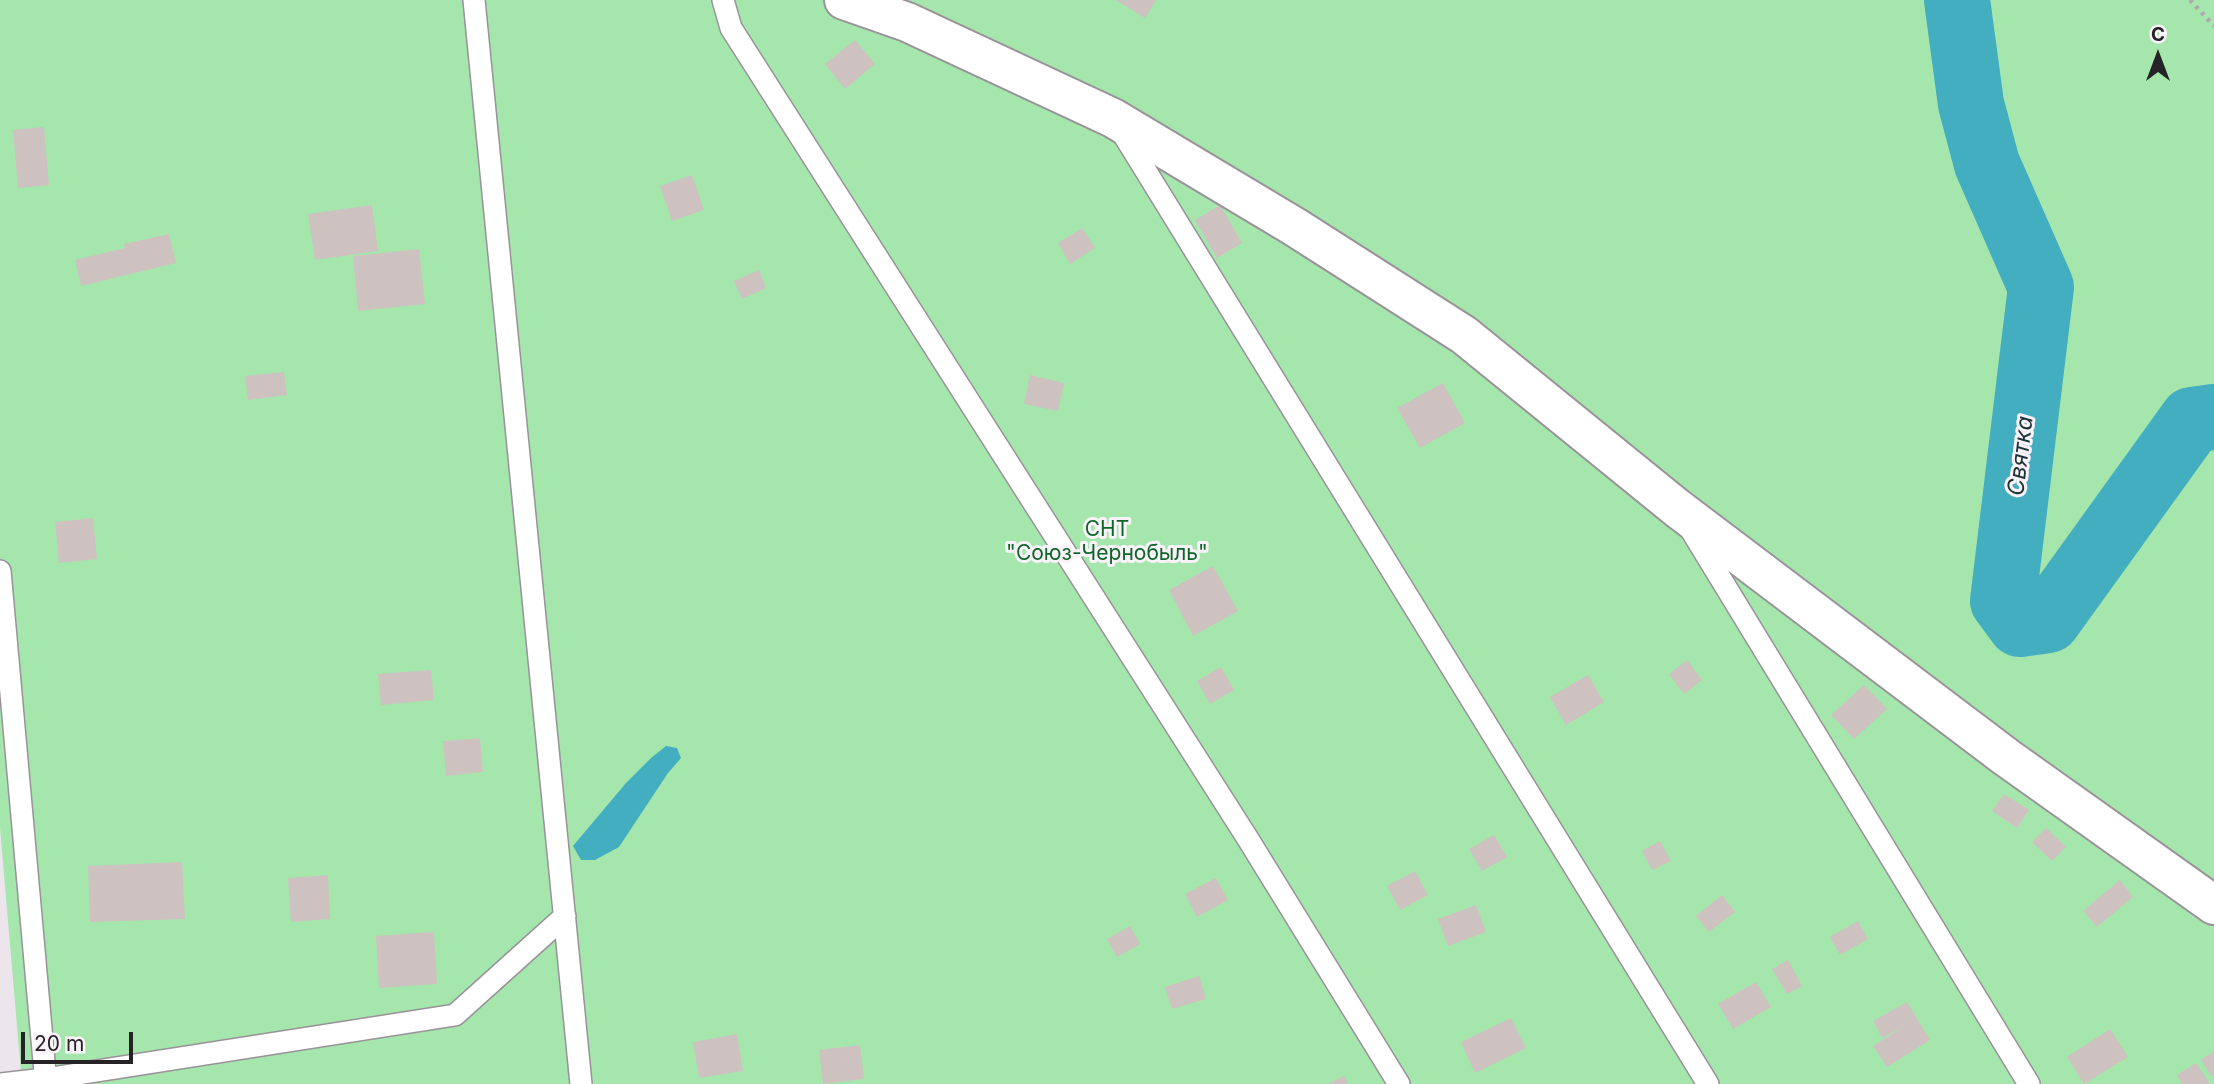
<!DOCTYPE html>
<html>
<head>
<meta charset="utf-8">
<style>
  body { margin:0 }
  #map { position:relative; width:2214px; height:1084px; overflow:hidden; background:#ece5ec; font-family:Inter,sans-serif }
  canvas { display:block }
  .north { position:absolute; left:2123px; top:21px; width:70px; height:70px; -webkit-text-stroke:5px #faf2f9; paint-order:stroke; rotate:0deg; font-size:19px; font-weight:700; line-height:28px; text-align:center; color:#262326 }
  .north::after { content:''; display:block; margin:auto; width:24px; height:32px; background:#262326; clip-path:polygon(50% 0,100% 100%,50% 72%,0 100%) }
  .scale { position:absolute; left:21px; top:1032px; width:112px; height:32px; box-sizing:border-box; border:4px solid #262326; border-top:0; padding-left:9px; font-size:21px; line-height:24px; white-space:nowrap; color:#262326; -webkit-text-stroke:5px #faf2f9; paint-order:stroke }
</style>
</head>
<body>
<div id="map">
<canvas width="2214" height="1084"></canvas>
<div class="north">С</div>
<div class="scale">20 m</div>
</div>
<script>
const g = document.querySelector('canvas').getContext('2d');
g.lineJoin = 'round';
function fill(path, color) {
  g.fillStyle = color;
  g.fill(path, 'evenodd');
}
function shape(rows) {
  const path = new Path2D();
  for (const r of rows) {
    path.moveTo(r[0], r[1]);
    for (let i = 2; i < r.length; i += 2) path.lineTo(r[i], r[i + 1]);
  }
  return path;
}
function trace(path, color, width, dash) {
  g.strokeStyle = color;
  g.lineWidth = width;
  g.lineCap = dash ? 'butt' : 'round';
  g.setLineDash(dash || []);
  g.stroke(path);
}
function drawText(font, color, halo, rows, align = 'center') {
  g.font = font + ' Inter,sans-serif';
  g.lineWidth = 6;
  g.setLineDash([]);
  g.textBaseline = 'middle';
  g.strokeStyle = halo;
  g.fillStyle = color;
  for (const [text, x, y, turn = 0] of rows) {
    g.save();
    g.translate(x, y);
    g.rotate((+turn || 0) * Math.PI / 180);
    g.textAlign = isNaN(turn) ? turn : align;
    if (halo) g.strokeText(text, 0, 0);
    g.fillText(text, 0, 0);
    g.restore();
  }
}
fill(shape([
  [0,0,2214,0,2214,1084,22,1084,0,828]
]), '#a5e6ad');
fill(shape([
  [666,746,677,748,681,758,668,773,619,847,595,860,581,860,573,846,626,783,651,758]
]), '#43aec0');
trace(shape([
  [1957,0,1971,104,1987,164,2041,287,2003,601,2020,624,2048,620,2192,420,2214,417]
]), '#43aec0', 66);
fill(shape([
  [1116,0,1156,0,1145,18],
  [855,40,875,64,845,89,825,64],
  [44,127,49,185,18,188,13,130],
  [692,175,704,210,672,221,660,186],
  [372,205,378,251,315,260,308,214],
  [1220,205,1242,243,1217,258,1195,220],
  [1082,228,1095,248,1070,264,1058,243],
  [169,234,176,263,81,286,75,260,125,248,124,244],
  [419,249,425,304,358,311,353,256],
  [759,270,766,288,742,299,734,281],
  [284,372,287,395,248,400,245,376],
  [1030,375,1064,383,1058,411,1024,404],
  [1443,383,1465,423,1420,448,1397,408],
  [93,518,97,559,59,563,55,522],
  [1213,566,1238,611,1193,636,1169,590],
  [1687,660,1702,680,1684,694,1669,674],
  [1221,667,1234,690,1210,704,1197,681],
  [431,670,434,700,381,705,378,674],
  [1588,675,1604,702,1566,725,1550,697],
  [1864,685,1887,709,1854,739,1831,715],
  [480,738,483,772,446,776,443,741],
  [2004,794,2029,810,2017,828,1992,811],
  [2046,828,2066,847,2052,861,2032,842],
  [1494,835,1507,857,1482,871,1469,849],
  [1660,841,1671,861,1652,870,1642,851],
  [182,862,185,919,90,922,88,866],
  [1415,871,1428,895,1400,910,1387,886],
  [328,875,330,919,291,922,288,878],
  [1216,878,1228,900,1197,917,1185,894],
  [2120,880,2133,897,2097,927,2083,911],
  [1722,895,1735,912,1709,932,1696,916],
  [1476,905,1486,932,1448,946,1438,919],
  [1858,921,1868,939,1840,955,1830,937],
  [1130,926,1140,944,1117,957,1107,939],
  [434,932,437,984,379,988,376,936],
  [1788,960,1802,986,1787,994,1772,969],
  [1199,976,1206,999,1172,1009,1165,987],
  [1756,982,1771,1007,1733,1029,1718,1004],
  [1907,1002,1930,1040,1887,1067,1873,1046,1906,1025,1882,1038,1873,1021],
  [1511,1018,1526,1048,1475,1073,1461,1042],
  [2110,1029,2128,1057,2084,1084,2067,1057],
  [737,1034,743,1071,699,1078,693,1042],
  [860,1045,864,1079,823,1084,819,1050],
  [2214,1051,2214,1075,2212,1077,2201,1060],
  [2196,1063,2210,1084,2182,1084,2177,1075],
  [1344,1076,1348,1084,1328,1084]
]), '#cdc2bf');
const service = shape([
  [474,0,581,1084],
  [723,0,731,28,1248,839,1399,1084],
  [1120,129,1708,1084],
  [1691,530,2029,1084],
  [0,571,46,1084],
  [0,1084,45,1079,455,1015,565,916]
]);
const minor = shape([
  [844,0,907,22,1113,118,1295,227,1464,335,1677,508,2006,757,2214,905]
]);
trace(service, '#999299', 24);
trace(minor, '#999299', 42);
trace(shape([
  [2190,0,2214,26]
]), '#aea8ae', 4.5, [3.5, 5]);
trace(service, '#fff', 21);
trace(minor, '#fff', 38);
drawText('21px', '#0d6528', '#faf2f9', [
  ["СНТ",1107,530],
  ["\"Союз-Чернобыль\"",1107,554]
]);
drawText('italic 23px', '#1b3237', '#faf2f9', [
  ["Святка",2021,456,-83]
]);
</script>
</body>
</html>
